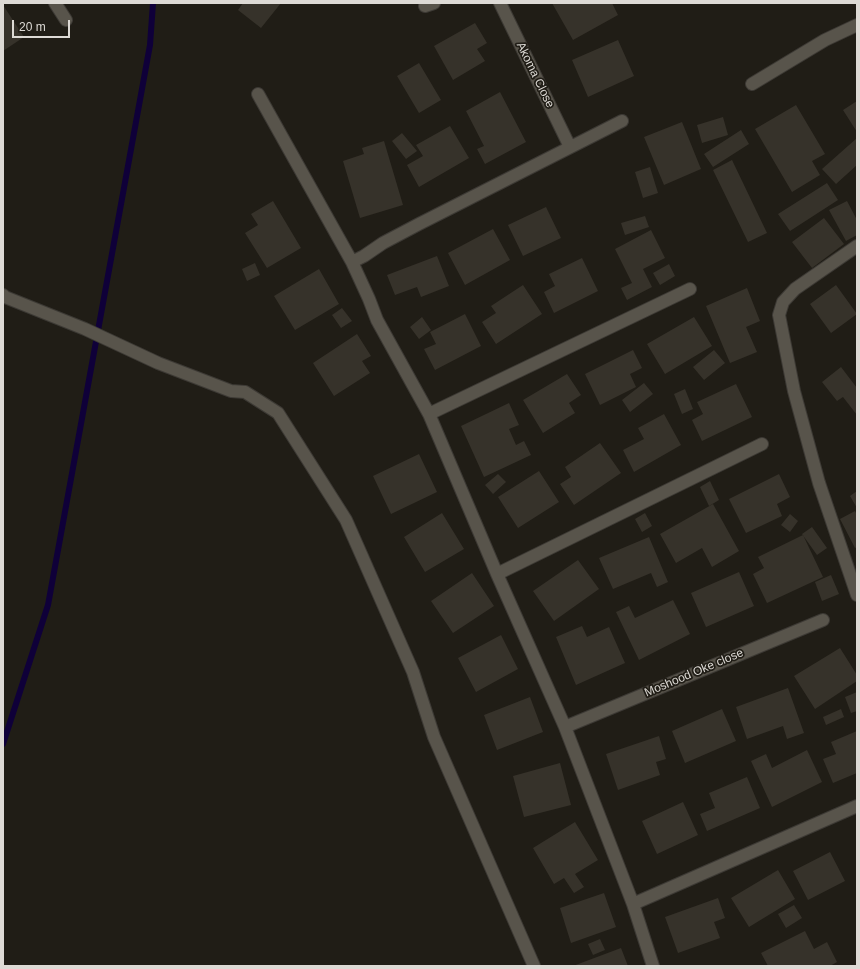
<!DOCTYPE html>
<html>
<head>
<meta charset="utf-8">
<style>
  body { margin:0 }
  #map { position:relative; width:860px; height:969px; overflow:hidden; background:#201d16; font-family:Arial,sans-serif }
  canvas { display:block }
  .frame { position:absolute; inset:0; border:4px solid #dddad5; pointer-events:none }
  .scale { position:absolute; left:12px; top:20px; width:58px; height:18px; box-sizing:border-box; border:2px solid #dddad5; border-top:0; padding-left:5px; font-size:12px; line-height:14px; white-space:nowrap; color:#dddad5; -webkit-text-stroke:3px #201d16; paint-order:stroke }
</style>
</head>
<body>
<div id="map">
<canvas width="860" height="969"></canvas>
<div class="frame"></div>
<div class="scale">20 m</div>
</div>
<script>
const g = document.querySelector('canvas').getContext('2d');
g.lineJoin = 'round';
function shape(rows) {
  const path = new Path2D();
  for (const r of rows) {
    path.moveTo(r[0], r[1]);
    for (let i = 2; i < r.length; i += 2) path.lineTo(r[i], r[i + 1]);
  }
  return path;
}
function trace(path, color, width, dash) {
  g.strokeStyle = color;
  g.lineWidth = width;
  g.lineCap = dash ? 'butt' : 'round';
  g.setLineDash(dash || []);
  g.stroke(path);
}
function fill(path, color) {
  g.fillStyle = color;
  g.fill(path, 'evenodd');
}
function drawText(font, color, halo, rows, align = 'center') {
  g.font = font + ' Arial,sans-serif';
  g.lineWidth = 3.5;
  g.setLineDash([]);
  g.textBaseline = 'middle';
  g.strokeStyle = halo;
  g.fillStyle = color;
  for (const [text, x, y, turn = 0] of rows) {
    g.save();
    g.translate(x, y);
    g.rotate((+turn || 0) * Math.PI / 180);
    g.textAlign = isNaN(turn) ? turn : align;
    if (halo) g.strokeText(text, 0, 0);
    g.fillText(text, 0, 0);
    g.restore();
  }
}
trace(shape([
  [3,744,48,605,150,45,153,3]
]), '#0f0039', 6);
fill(shape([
  [243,3,281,3,261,28,238,10],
  [552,3,612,3,618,15,573,40],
  [3,5,24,37,3,51],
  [475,23,487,43,477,49,485,61,453,80,434,46],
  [618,40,634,76,588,97,572,60],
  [419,63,441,100,419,113,397,76],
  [500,92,526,142,485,164,477,149,484,146,466,111],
  [857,101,857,132,843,110],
  [796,105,825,154,812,161,820,175,792,192,755,129],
  [723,117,728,135,702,143,697,125],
  [682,122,701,169,664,185,644,137],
  [450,126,469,158,419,187,407,165,423,156,416,145],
  [741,130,749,144,713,167,704,154],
  [402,133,417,151,406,159,392,141],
  [857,138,857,165,836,184,822,169],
  [384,141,403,205,360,218,343,161,364,154,362,148],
  [732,160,767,233,748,242,713,170],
  [650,167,658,193,643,198,635,172],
  [827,183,838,200,790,231,778,214],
  [273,201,301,248,267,268,245,233,258,225,251,214],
  [847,201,857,220,857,235,846,241,829,210],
  [546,207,561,238,523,256,508,225],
  [645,216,649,227,625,235,621,223],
  [824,218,844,244,812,268,792,242],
  [493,229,510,260,465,285,448,253],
  [651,230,665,258,643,269,652,287,627,300,621,288,632,283,615,249],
  [437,256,449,286,421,297,417,287,395,295,387,275],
  [582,258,598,291,554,313,544,292,555,286,549,274],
  [255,263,260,275,247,281,242,269],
  [669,264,675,276,660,285,653,273],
  [319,269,339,304,295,330,274,296],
  [523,285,542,314,496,344,482,322,496,313,491,306],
  [836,285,857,314,831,333,810,304],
  [747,288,760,321,746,327,757,352,730,363,706,306],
  [342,308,352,321,341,328,332,315],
  [465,314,481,346,435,370,424,349,436,344,430,332],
  [422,317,431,330,419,339,410,327],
  [694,317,712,346,665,374,647,344],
  [357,334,371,356,362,361,370,373,334,396,313,363],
  [633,350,642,368,630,374,636,387,600,405,585,374],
  [714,350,725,363,704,380,693,367],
  [841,367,857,388,857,415,843,397,837,401,822,382],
  [567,374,581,395,569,403,575,413,543,433,523,400],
  [644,383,653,394,630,412,622,400],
  [736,384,752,417,702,441,692,420,703,414,697,402],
  [685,389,693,409,682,414,674,394],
  [509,403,519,425,509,429,516,445,524,441,531,455,484,477,461,426],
  [664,414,681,445,634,472,623,450,644,439,638,428],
  [600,443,621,473,574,505,560,484,571,477,565,467],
  [419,454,437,492,391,514,373,476],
  [539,471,559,502,518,528,498,497],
  [498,474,506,482,493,494,485,485],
  [779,474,790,497,777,504,782,516,746,533,729,499],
  [710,481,719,500,709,506,700,487],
  [857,491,857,508,850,496],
  [713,504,739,551,712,567,702,548,676,563,660,534],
  [855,511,857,515,857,547,855,548,840,519],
  [442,513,464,549,425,572,404,537],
  [645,513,652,526,642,532,635,519],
  [790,514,798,521,790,532,781,525],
  [812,527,827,548,817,555,802,534],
  [803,535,823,577,767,603,753,574,764,568,758,557],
  [649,537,668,582,657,587,651,573,613,589,599,558],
  [578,560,599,589,554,621,533,591],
  [739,572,754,606,706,627,691,593],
  [472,573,494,606,453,633,431,601],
  [831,575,839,594,822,601,815,582],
  [673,600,690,634,639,660,616,612,629,606,635,618],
  [582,626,587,637,609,627,625,663,576,685,556,637],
  [501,635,518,669,476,692,458,658],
  [840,648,857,675,857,681,815,709,794,676],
  [788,688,804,733,787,739,783,726,747,739,736,707],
  [857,692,857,711,851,713,845,697],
  [530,697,543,732,497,750,484,715],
  [722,709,736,741,685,763,672,731],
  [841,709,844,717,826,725,823,717],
  [857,731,857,773,833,783,823,759,836,754,831,742],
  [659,736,666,759,656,762,660,775,618,790,606,754],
  [807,750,822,782,772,807,751,761,766,754,772,768],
  [560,763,571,805,524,817,513,776],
  [747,777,760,808,707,831,700,814,715,808,709,793],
  [683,802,698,835,657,854,642,821],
  [575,822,598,860,575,874,584,887,574,893,564,878,554,884,533,848],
  [830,852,845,881,808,900,793,871],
  [778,870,795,899,749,927,731,898],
  [604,893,616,927,571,943,560,908],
  [718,898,725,918,714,922,720,938,678,953,665,917],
  [794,905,802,918,786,928,778,914],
  [805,931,814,949,827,942,837,962,830,966,768,966,761,953],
  [600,939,605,950,593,955,588,944],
  [621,948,628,966,573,966]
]), '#36322a');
const minor = shape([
  [55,3,66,20],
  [500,3,570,147],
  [425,6,434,3],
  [752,84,825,40,857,25],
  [258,94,352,262],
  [622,121,419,224,383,243,364,256,352,262,369,299,377,320,429,414,497,574,565,727,633,904,653,966],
  [857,246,795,289,783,302,779,315,794,391,819,483,857,595],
  [3,295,5,297,85,329,158,363,231,391,245,392,278,413,346,520,413,672,434,737,534,966],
  [429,414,690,289],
  [497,574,762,444],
  [565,727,823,620],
  [633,904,857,806]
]);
trace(minor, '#3d3a35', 14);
trace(minor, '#58544b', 12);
drawText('12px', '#dddad5', '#201d16', [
  ["Akoma Close",535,75,64],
  ["Moshood Oke close",694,673,-23]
]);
</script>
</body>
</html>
